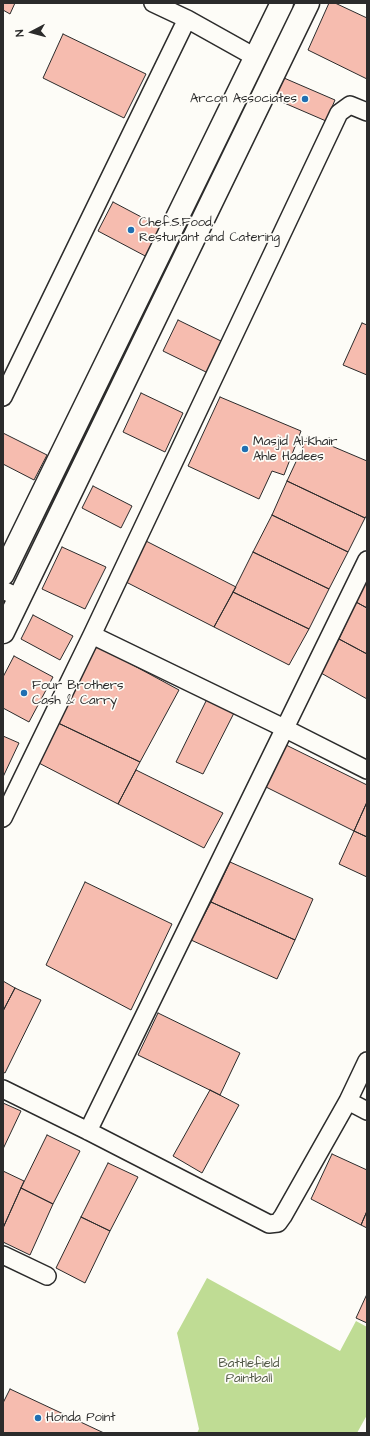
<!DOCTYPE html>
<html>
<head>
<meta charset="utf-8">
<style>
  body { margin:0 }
  #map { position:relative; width:370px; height:1436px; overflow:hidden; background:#fdfcf7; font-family:"Architects Daughter",sans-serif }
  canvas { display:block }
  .frame { position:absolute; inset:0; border:4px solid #2b2b2b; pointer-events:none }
  .north { position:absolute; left:12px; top:12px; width:40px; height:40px; -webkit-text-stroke:3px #fdfcf7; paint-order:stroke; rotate:264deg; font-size:11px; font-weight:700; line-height:16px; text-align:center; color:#2b2b2b }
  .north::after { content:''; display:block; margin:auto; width:14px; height:18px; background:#2b2b2b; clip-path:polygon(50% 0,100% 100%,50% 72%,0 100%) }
</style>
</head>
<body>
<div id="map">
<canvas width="370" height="1436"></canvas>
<div class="frame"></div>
<div class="north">N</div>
</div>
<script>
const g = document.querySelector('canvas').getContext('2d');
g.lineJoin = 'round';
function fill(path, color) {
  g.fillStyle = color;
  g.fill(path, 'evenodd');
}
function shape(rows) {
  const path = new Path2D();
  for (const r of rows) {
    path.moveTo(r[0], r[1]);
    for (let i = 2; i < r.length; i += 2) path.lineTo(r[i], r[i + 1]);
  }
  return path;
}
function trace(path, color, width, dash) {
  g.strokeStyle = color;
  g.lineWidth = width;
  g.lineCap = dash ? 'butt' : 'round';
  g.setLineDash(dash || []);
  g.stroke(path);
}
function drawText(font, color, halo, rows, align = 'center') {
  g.font = font + ' "Architects Daughter",sans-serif';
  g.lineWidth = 3.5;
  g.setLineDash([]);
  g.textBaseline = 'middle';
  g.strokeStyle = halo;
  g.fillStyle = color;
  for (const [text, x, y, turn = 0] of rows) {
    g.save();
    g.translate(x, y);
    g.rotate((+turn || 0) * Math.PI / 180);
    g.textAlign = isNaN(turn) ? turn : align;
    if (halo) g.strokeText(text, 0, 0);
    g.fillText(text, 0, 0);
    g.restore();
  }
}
fill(shape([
  [207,1278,340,1351,356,1321,367,1327,367,1415,357,1433,197,1433,199,1429,177,1333]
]), '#bfdc94');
const building = shape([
  [3,3,15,3,10,14,3,10,3,3],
  [329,3,335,3,367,18,367,79,308,50,329,3],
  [63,34,146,74,124,118,43,78,63,34],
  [284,78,335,100,326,121,275,99,284,78],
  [113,202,164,229,149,258,98,231,113,202],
  [178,320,223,342,208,373,163,351,178,320],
  [362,323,367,325,367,375,343,365,362,323],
  [141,393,183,413,165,452,123,432,141,393],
  [220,397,301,431,284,475,272,471,259,499,188,466,220,397],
  [3,433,47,455,34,480,3,464,3,433],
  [308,436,367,461,367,515,365,518,287,481,308,436],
  [287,481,365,518,348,552,272,515,287,481],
  [93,486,132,506,121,528,82,508,93,486],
  [272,515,348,552,329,589,253,552,272,515],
  [146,541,236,587,214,627,126,582,146,541],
  [62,547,106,567,85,609,42,589,62,547],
  [253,552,329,589,309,629,233,592,253,552],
  [367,580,367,608,356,602,367,580],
  [233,592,309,629,289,665,214,627,233,592],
  [356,602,367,608,367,654,339,639,356,602],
  [33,615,73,636,60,660,21,639,33,615],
  [339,639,367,654,367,699,321,673,339,639],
  [96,645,179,690,140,762,56,722,96,645],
  [14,656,53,677,29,722,3,708,3,677,14,656],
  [208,697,235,711,203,774,176,762,208,697],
  [56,722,140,762,118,804,35,761,56,722],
  [3,736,19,743,3,777,3,736],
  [286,745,367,785,367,802,354,831,264,786,286,745],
  [136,770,223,813,204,848,118,804,136,770],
  [367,802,367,837,354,831,367,802],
  [354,831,367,837,367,877,339,864,354,831],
  [230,862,313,899,295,940,211,902,230,862],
  [85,882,172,924,131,1010,46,965,85,882],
  [211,902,295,940,277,979,191,940,211,902],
  [3,981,15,988,3,1011,3,981],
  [15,988,41,1000,5,1073,3,1072,3,1011,15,988],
  [158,1013,240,1053,220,1095,138,1055,158,1013],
  [210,1090,239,1105,202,1173,173,1156,210,1090],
  [3,1103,21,1111,3,1149,3,1103],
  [47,1135,80,1151,53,1204,21,1188,47,1135],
  [332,1154,367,1170,367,1211,361,1225,311,1199,332,1154],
  [108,1163,138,1177,110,1231,81,1217,108,1163],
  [3,1171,24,1181,3,1228,3,1171],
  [21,1188,53,1204,30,1255,3,1242,3,1228,21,1188],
  [367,1211,367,1228,361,1225,367,1211],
  [81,1217,110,1231,85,1283,56,1268,81,1217],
  [367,1294,367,1323,356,1318,367,1294],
  [10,1389,104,1433,3,1433,3,1403,10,1389]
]);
fill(building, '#f6bcaf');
trace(building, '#2b2b2b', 1);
const street = shape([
  [153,3,187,19,255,57],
  [3,397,187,19],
  [3,590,20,598],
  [92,635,284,728,367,770],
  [3,818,92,635,339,113,350,105,367,112],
  [3,1089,88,1131,269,1224,278,1223,283,1216,348,1101,367,1061],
  [348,1101,367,1111],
  [88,1131,367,560],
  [3,1255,47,1276]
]);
const secondary = shape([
  [3,574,282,3],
  [3,632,308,3]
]);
trace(street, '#2b2b2b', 20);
trace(secondary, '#2b2b2b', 25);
trace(street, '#fdfcf7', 17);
trace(secondary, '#fdfcf7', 22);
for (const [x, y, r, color] of [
  [305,99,4,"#1f6fb2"],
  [131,230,4,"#1f6fb2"],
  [245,449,4,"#1f6fb2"],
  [24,693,4,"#1f6fb2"],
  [38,1418,4,"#1f6fb2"]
]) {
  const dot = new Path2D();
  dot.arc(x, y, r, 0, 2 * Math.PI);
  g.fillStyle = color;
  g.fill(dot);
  trace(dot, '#fdfcf7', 1.5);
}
drawText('13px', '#2b2b2b', '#fdfcf7', [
  ["Arcon Associates",297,99,"right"],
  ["Chef.S.Food,",139,223],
  ["Resturant and Catering",139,238],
  ["Masjid Al-Khair",253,442],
  ["Ahle Hadees",253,457],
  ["Four Brothers",32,686],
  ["Cash & Carry",32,701],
  ["Honda Point",46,1418]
], 'left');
drawText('13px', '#505745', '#fdfcf7', [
  ["Battlefield",249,1364],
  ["Paintball",249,1379]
]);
</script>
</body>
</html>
